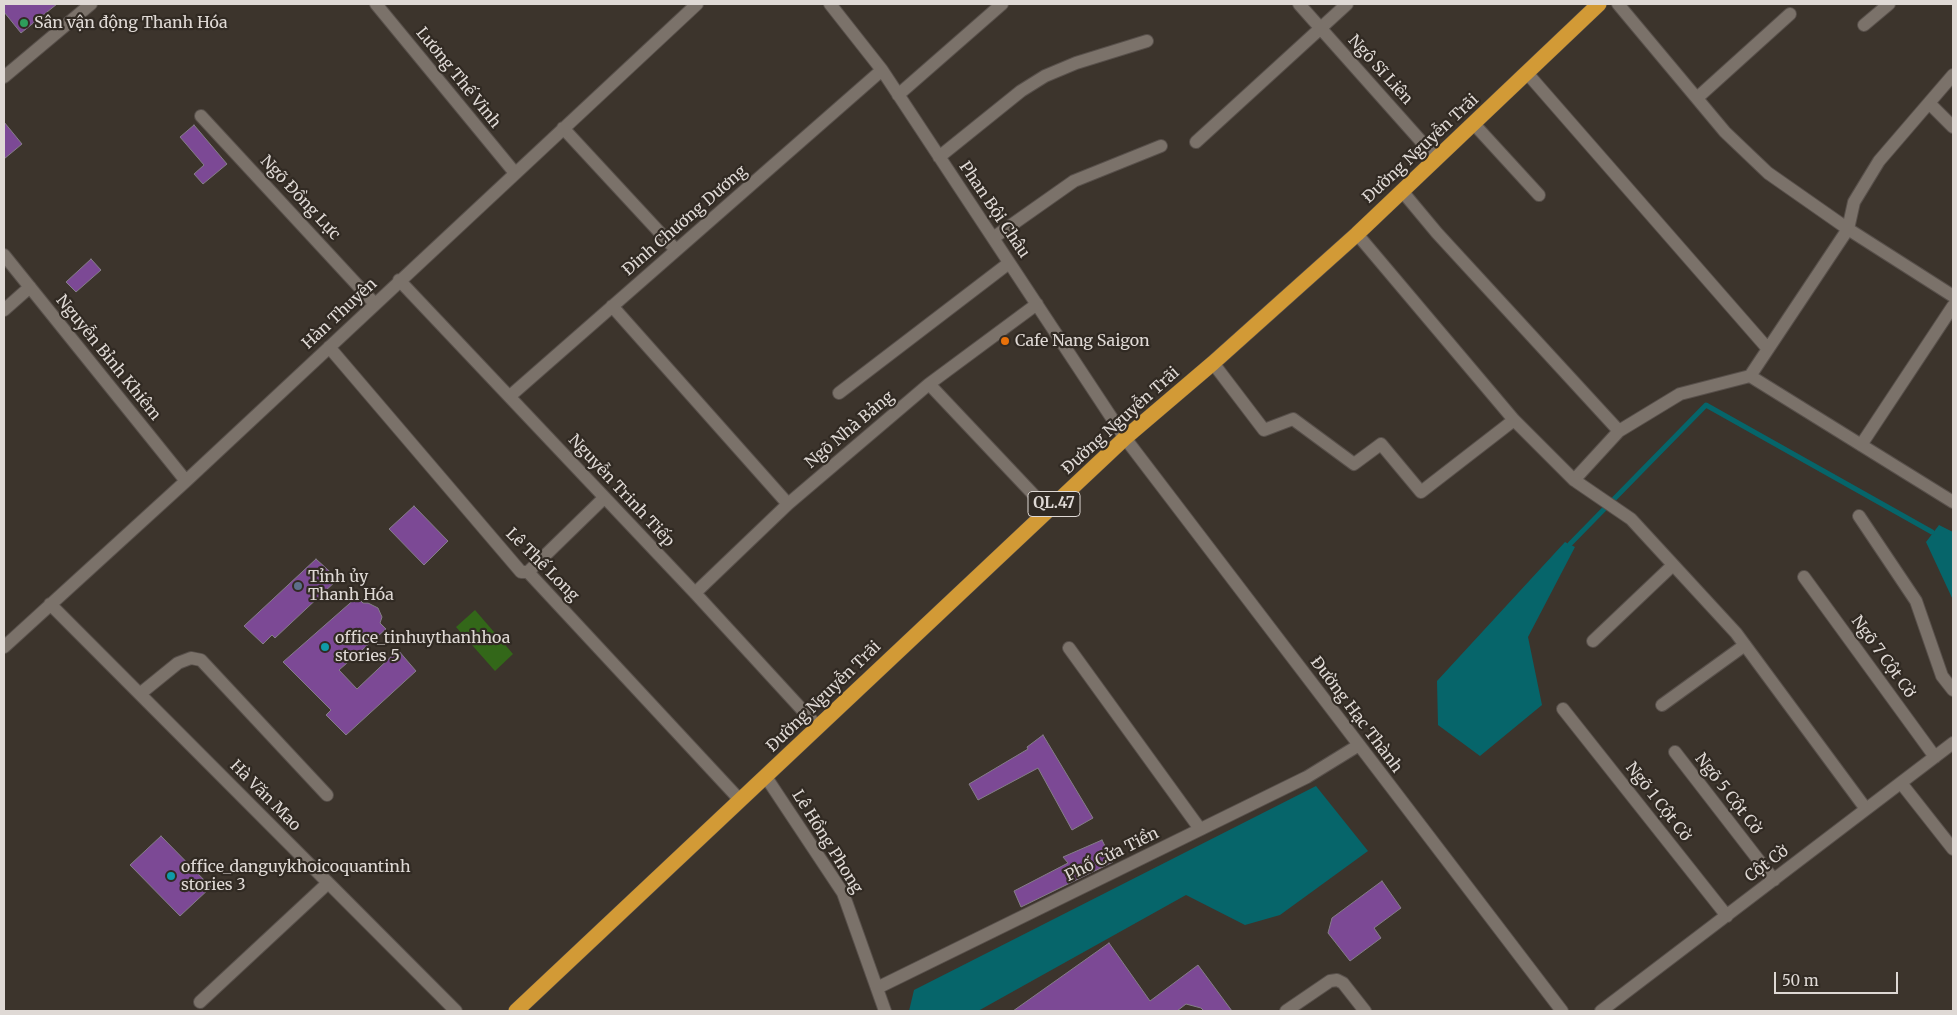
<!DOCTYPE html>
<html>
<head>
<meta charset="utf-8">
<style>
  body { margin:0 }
  #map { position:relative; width:1957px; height:1015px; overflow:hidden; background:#3c342c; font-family:Merriweather,serif }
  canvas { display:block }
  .frame { position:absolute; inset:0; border:5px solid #dfd9d5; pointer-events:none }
  .scale { position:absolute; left:1774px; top:972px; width:124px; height:22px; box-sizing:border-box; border:2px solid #dfd9d5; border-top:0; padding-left:6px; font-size:15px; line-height:18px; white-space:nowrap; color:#dfd9d5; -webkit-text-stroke:4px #312a23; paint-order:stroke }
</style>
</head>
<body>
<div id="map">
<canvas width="1957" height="1015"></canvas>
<div class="frame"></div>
<div class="scale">50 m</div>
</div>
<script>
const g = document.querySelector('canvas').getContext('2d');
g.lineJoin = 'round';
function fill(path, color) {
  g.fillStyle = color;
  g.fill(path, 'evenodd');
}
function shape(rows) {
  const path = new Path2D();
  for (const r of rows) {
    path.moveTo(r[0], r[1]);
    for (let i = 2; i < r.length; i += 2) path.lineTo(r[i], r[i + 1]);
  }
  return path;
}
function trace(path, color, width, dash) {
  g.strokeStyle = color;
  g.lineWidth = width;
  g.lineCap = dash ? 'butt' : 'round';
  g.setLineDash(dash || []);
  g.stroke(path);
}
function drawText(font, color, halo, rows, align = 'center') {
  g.font = font + ' Merriweather,serif';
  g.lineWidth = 4.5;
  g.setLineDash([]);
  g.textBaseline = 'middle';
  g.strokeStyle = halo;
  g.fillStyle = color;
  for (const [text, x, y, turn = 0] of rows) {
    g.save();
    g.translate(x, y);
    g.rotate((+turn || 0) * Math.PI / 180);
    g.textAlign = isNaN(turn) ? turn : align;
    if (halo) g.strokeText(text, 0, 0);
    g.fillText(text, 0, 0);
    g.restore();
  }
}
fill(shape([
  [475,610,513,654,495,671,456,627]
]), '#336719');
fill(shape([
  [1939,525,1953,532,1953,600,1926,542],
  [1565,542,1575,547,1528,637,1542,705,1480,756,1438,725,1437,681],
  [1316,786,1368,851,1280,915,1245,925,1186,895,978,1011,909,1011,914,990]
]), '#06656a');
trace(shape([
  [1570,544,1706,405,1932,532]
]), '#06656a', 5);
const building = shape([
  [4,4,57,4,21,33,4,12,4,4],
  [4,122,22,144,4,159,4,122],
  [194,125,227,164,203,184,194,174,204,165,180,137,194,125],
  [91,259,101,270,76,292,66,282,91,259],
  [414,506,448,541,424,565,389,529,414,506],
  [316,559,338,579,275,638,272,635,263,644,244,626,316,559],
  [357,597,363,603,368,603,378,608,382,617,380,623,386,629,339,670,357,689,398,650,416,671,346,735,326,715,331,710,283,662,357,597],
  [1043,735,1093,818,1072,830,1038,768,978,800,969,784,1028,749,1027,747,1043,735],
  [161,836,211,887,180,916,130,865,161,836],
  [1102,840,1113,862,1021,907,1014,891,1068,863,1063,857,1102,840],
  [1382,881,1401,908,1374,928,1381,938,1350,961,1328,933,1332,918,1382,881],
  [1109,943,1150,1001,1198,965,1232,1011,1204,1011,1201,1008,1186,1004,1177,1011,1013,1011,1109,943]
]);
fill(building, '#7c4995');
trace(building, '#857e88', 1);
const minor = shape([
  [376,4,515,173],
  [830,4,882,70,1125,438,1562,1011],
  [1299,4,1436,158],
  [1618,4,1725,132,1768,173,1848,229,1953,296],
  [1864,25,1889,4],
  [1527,73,1768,349],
  [4,77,91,4],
  [898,95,1002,4],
  [1697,98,1790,14],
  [1929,103,1953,127],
  [201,116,374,303],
  [1473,123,1539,195],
  [563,128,676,250],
  [1196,142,1347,4],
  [939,157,1021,91,1045,76,1076,63,1147,41],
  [1402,191,1437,233,1619,431,1574,480],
  [1357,234,1514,420,1574,480,1631,519,1736,633,1866,809],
  [993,238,1074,181,1161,146],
  [4,255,186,481],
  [399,280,695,593,818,727],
  [612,306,788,504],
  [4,310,30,287],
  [329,347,521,572,528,572,740,800],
  [1213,363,1264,430,1293,419,1354,464,1381,444,1421,492,1514,420],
  [1750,376,1953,502],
  [929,384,1048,510],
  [839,393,1009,263],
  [510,396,882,70],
  [1619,431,1680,394,1750,376,1848,229,1854,202,1879,161,1953,75],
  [1861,445,1953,306],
  [1859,516,1916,601,1942,676,1953,690],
  [528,572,604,498],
  [1804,577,1935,757],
  [695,593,788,504,929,384,1037,304],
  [50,604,456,1011],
  [1593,641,1673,565],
  [4,647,186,481,697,4],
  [1069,648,1200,829],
  [141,693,178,663,191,658,201,660,327,795],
  [1662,705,1745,645],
  [1563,709,1727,916],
  [1675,752,1774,880],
  [766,777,843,893,885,1011],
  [1901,783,1953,849],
  [877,988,1307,777,1359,745],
  [200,1002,328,883],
  [1286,1011,1330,981,1337,980,1343,983,1365,1011],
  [1601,1011,1953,743]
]);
const highway = shape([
  [516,1011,1125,438,1213,363,1357,234,1599,4]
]);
trace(minor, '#58504b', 14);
trace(highway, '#58504b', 16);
trace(minor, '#7b726a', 12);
trace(highway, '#d29a36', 15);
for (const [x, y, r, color] of [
  [24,23,5,"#2e9e5b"],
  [1005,341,5,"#e8710a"],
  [298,586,5,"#5c6f8a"],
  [325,647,5,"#0f9aa8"],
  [171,876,5,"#0f9aa8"]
]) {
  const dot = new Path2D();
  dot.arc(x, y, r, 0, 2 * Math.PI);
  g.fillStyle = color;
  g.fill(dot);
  trace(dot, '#312a23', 2);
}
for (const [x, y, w] of [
  [1054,504,52]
]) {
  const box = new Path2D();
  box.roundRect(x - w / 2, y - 12.5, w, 25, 4);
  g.fillStyle = '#312a23';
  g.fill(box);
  trace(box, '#dfd9d5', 1);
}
drawText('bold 15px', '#dfd9d5', null, [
  ["QL.47",1054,504]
]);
drawText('16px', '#dfd9d5', '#312a23', [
  ["Sân vận động Thanh Hóa",34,23],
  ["Cafe Nang Saigon",1015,341],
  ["Tỉnh ủy",308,577],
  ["Thanh Hóa",308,595],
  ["office_tinhuythanhhoa",335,638],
  ["stories 5",335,656],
  ["office_danguykhoicoquantinh",181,867],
  ["stories 3",181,885]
], 'left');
drawText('16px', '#dfd9d5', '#312a23', [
  ["Ngô Sĩ Liên",1380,70,48],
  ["Lương Thế Vinh",458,78,51],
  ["Đường Nguyễn Trãi",1421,149,-43],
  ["Ngõ Đồng Lực",300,198,47],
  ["Phan Bội Châu",994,210,56],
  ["Đinh Chương Dương",685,221,-41],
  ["Hàn Thuyên",340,314,-43],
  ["Nguyễn Bỉnh Khiêm",108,358,51],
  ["Đường Nguyễn Trãi",1121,421,-42],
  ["Ngõ Nhà Bảng",850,430,-40],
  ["Nguyễn Trinh Tiếp",621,491,47],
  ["Lê Thế Long",542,565,45],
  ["Ngõ 7 Cột Cờ",1883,657,54],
  ["Đường Nguyễn Trãi",824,697,-44],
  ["Đường Hạc Thành",1356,715,53],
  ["Ngõ 5 Cột Cờ",1728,794,52],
  ["Hà Văn Mao",265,796,45],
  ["Ngõ 1 Cột Cờ",1658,802,52],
  ["Lê Hồng Phong",827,842,58],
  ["Phố Cửa Tiền",1112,855,-26],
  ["Cột Cờ",1767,864,-37]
]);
</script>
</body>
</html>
